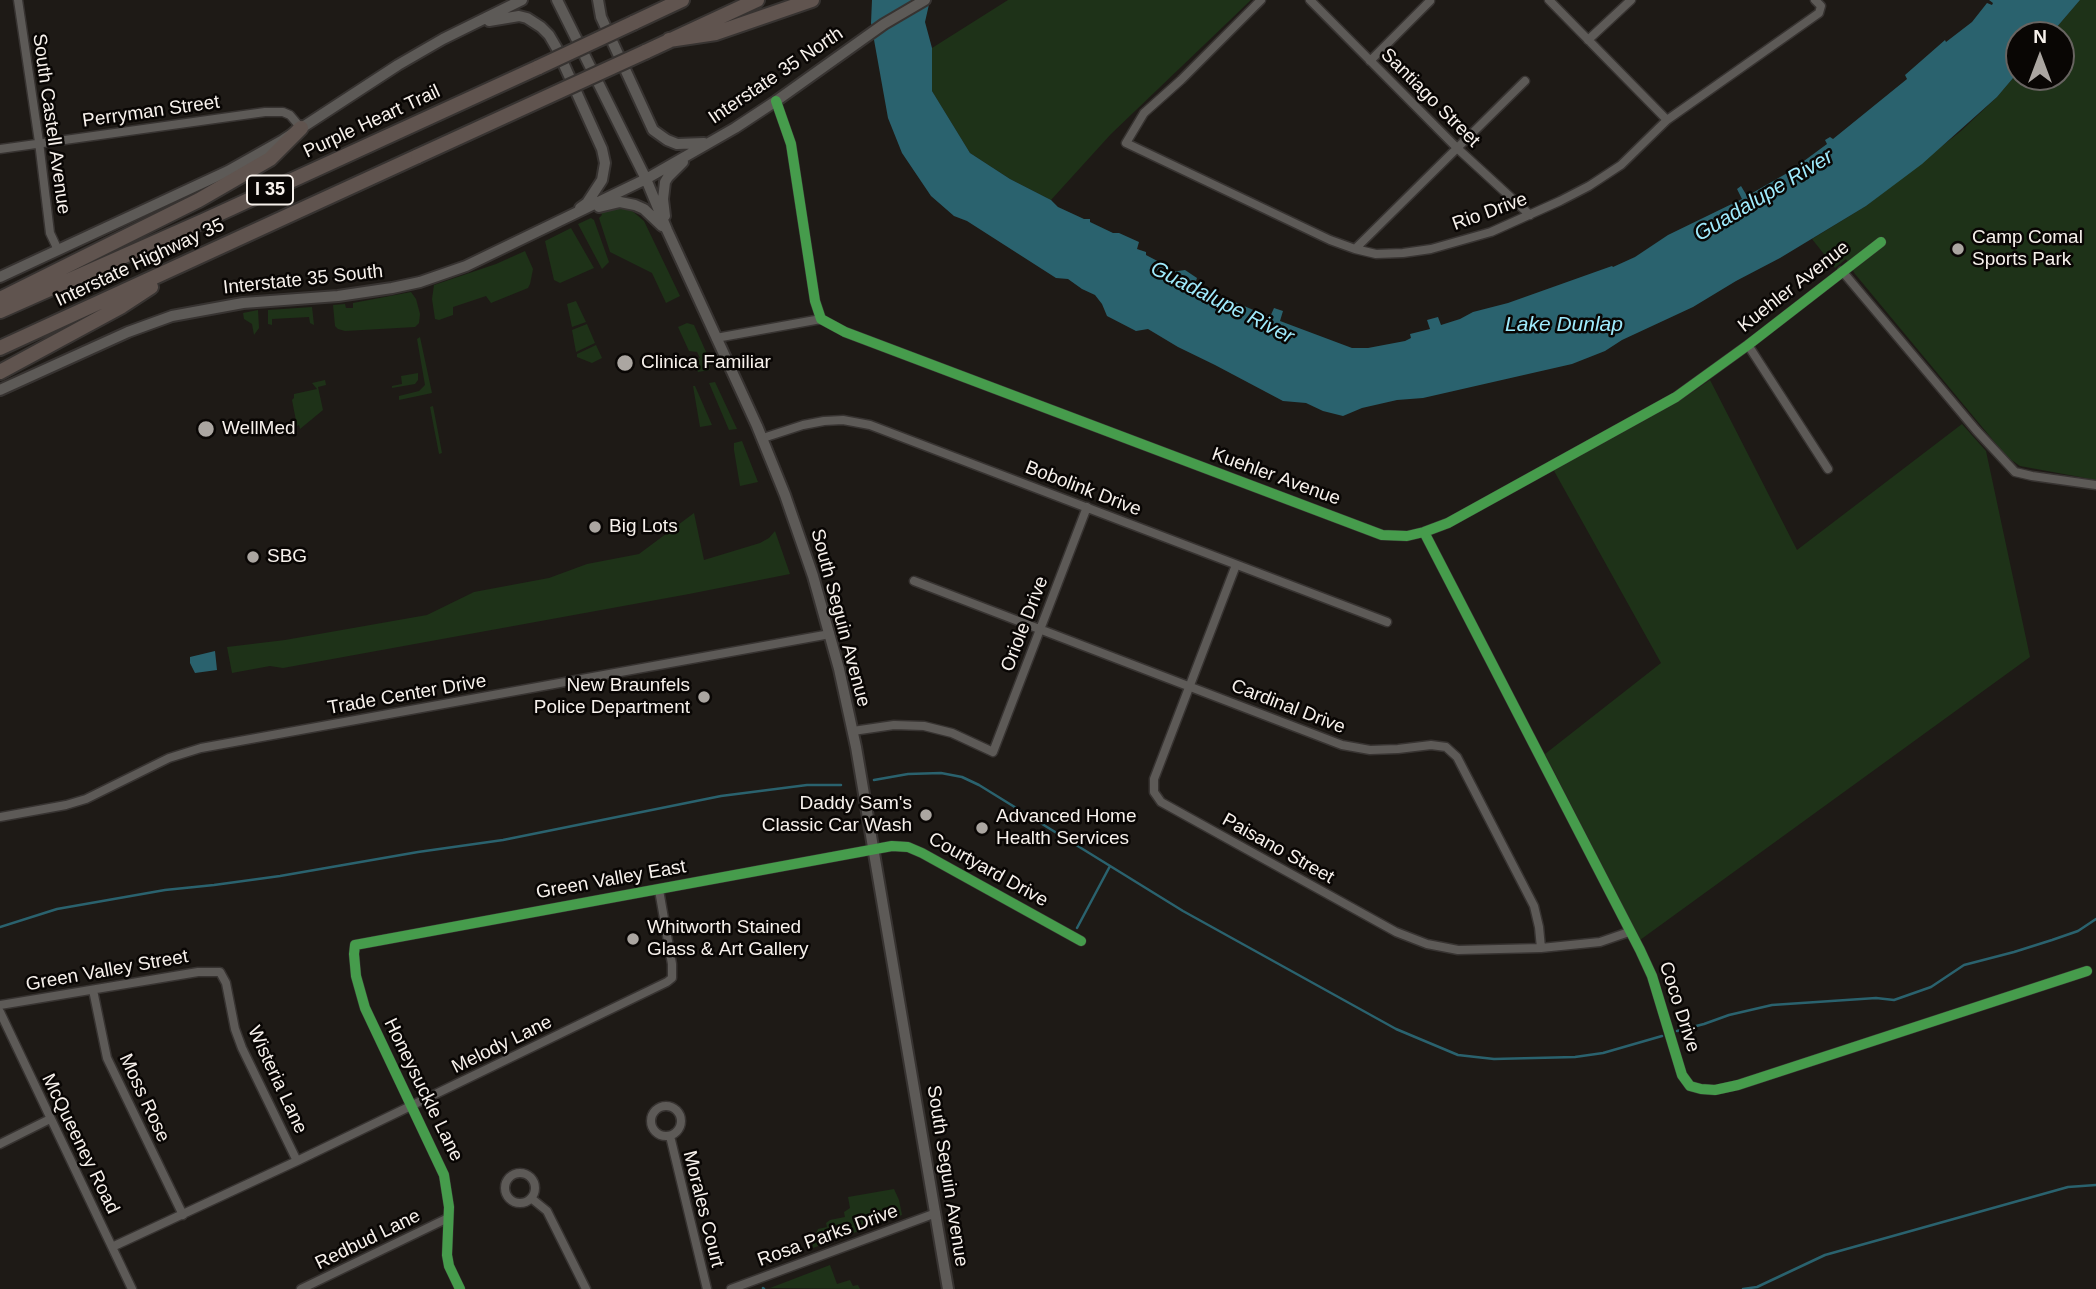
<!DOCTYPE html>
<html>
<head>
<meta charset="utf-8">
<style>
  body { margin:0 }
  #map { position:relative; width:2096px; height:1289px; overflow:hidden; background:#1e1a16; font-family:Arial,sans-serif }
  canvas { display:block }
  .north { position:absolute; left:2005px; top:21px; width:70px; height:70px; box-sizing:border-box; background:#090604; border:2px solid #686461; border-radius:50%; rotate:0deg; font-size:19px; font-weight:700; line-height:28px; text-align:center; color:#f7f1ec }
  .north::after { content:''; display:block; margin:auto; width:24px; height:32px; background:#aba6a1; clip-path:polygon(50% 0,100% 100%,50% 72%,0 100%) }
</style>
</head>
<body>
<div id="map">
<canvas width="2096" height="1289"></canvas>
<div class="north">N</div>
</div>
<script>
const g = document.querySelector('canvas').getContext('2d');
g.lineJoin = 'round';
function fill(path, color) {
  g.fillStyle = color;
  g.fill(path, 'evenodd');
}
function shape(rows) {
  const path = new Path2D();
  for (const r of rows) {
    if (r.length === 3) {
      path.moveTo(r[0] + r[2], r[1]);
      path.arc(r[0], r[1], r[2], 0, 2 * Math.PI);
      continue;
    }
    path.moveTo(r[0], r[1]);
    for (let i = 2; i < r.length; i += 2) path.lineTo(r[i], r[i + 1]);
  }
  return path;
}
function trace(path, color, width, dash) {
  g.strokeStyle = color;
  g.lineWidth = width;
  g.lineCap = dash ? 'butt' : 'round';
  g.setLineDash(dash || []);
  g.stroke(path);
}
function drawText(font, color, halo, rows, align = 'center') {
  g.font = font + ' Arial,sans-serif';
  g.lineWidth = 5;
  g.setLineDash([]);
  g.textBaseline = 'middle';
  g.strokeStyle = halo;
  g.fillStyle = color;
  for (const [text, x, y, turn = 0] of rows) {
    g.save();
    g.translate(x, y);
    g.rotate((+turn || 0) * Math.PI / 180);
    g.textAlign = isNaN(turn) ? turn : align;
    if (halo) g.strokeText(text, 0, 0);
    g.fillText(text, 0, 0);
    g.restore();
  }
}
fill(shape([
  [1008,0,1251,0,1111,134,1051,200,1010,179,970,153,932,91,932,48],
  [2080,0,2096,0,2096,480,2020,466,2007,457,1855,274,1846,259,1835,268,1812,239,1866,206,1961,131,1997,97,2019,71,2019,77,2061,77,2061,35,2050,35],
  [619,207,630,209,644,221,680,296,666,303,652,273,610,252,599,218,602,215,601,213],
  [591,218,594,220,609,262,602,269,578,224],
  [571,228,594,268,560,283,554,280,545,241],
  [525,251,533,269,530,284,528,288,491,303,486,296,453,307,453,315,439,320,435,319,432,299,434,285,496,264],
  [411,292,416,299,420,314,419,323,415,327,345,331,338,329,335,326,333,305,345,304,346,308,353,308,353,303],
  [576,301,586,322,572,327,567,304],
  [312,307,314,325,310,323,309,317,272,319,272,325,268,324,268,310],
  [258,310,259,328,254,335,252,324,244,319,243,313],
  [687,323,694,325,711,363,709,368,710,370,698,372,692,358,700,358,697,352,689,351,678,327],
  [587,324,595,343,576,352,572,330],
  [420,337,432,393,399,400,399,396,419,391,425,385,417,339],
  [596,345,602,358,592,363,577,357,577,354],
  [418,373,418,380,415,384,392,388,392,386,402,384,401,376],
  [325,380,326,385,318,387,323,410,300,429,299,425,297,426,292,400,294,398,294,394,317,389,312,383],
  [1710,380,1797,550,1962,424,1986,451,2030,657,1640,940,1545,754,1661,663,1553,469,1682,399],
  [715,382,737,429,729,430,709,383],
  [693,386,695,386,712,425,700,427],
  [433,406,442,453,439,454,430,407],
  [742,441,758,482,740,486,734,450,734,443],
  [694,513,704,560,760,543,769,538,775,531,790,574,689,594,283,668,270,666,232,673,227,647,285,640,427,615,474,592,549,578,587,564,639,554],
  [894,1189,899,1200,902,1215,813,1248,812,1236,815,1235,818,1229,827,1227,826,1223,830,1220,845,1217,844,1212,850,1208,848,1197],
  [830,1265,837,1284,850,1280,853,1286,858,1285,860,1289,770,1288]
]), '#1e3218');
fill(shape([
  [872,0,930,0,925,22,932,48,932,91,970,153,1010,179,1051,200,1058,207,1084,219,1090,219,1090,222,1113,233,1119,233,1139,242,1137,249,1146,252,1146,255,1165,265,1171,272,1185,270,1197,278,1196,281,1211,292,1270,317,1274,308,1283,311,1280,321,1352,348,1368,348,1405,341,1411,338,1410,334,1430,329,1427,320,1438,317,1441,325,1460,319,1473,312,1508,303,1612,266,1613,267,1635,257,1668,235,1742,199,1737,189,1741,186,1747,196,1789,172,1827,144,1825,140,1830,137,1833,139,1907,79,1905,75,1945,40,1946,42,1972,22,1987,3,1992,5,1993,3,1989,0,2080,0,2050,35,2019,35,2019,71,1997,97,1922,164,1866,206,1780,258,1736,281,1693,307,1622,340,1605,351,1572,364,1423,398,1397,400,1362,408,1343,416,1323,411,1306,403,1283,401,1215,365,1178,347,1148,329,1136,331,1107,316,1102,304,1095,295,1082,289,1068,279,1056,278,967,221,954,216,931,196,902,153,888,118,871,23],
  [215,651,217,670,195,673,190,663,190,657]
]), '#2a626e');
trace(shape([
  [874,780,908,774,941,773,962,777,979,785,1183,911,1396,1029,1458,1055,1494,1059,1575,1057,1603,1053,1662,1036],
  [0,927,57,909,165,890,214,885,280,876,418,852,503,840,721,796,807,785,841,785],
  [1077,928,1110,866],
  [1677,1031,1704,1024,1729,1015,1772,1005,1876,998,1894,1000,1931,987,1964,965,2014,952,2052,940,2078,931,2096,919],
  [763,1288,764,1289],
  [1743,1289,1757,1287,1825,1255,2068,1187,2096,1185]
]), '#2a626e', 2.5);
const street = shape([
  [18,0,39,142,50,233,58,250],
  [1261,0,1181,80,1144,113,1126,143,1330,240,1355,249,1376,254,1403,253,1431,249,1491,232,1560,201,1589,186,1621,165,1667,120,1819,13,1821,6,1815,0],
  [1310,0,1457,148,1530,215],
  [1549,0,1667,120],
  [1588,40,1631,0],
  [1370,61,1430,1],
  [776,101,791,144,815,301,821,319,845,332,1382,535,1407,536,1424,532,1448,523,1676,397,1748,345,1881,242],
  [0,149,265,112,283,112,290,115,301,128],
  [1355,249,1525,81],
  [1842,271,1976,430,2015,472,2032,476,2096,485],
  [716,338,821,319],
  [1748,345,1828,469],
  [763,438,803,425,824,421,843,420,870,425,1387,622],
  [1424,532,1640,950,1652,976,1682,1075,1690,1086,1701,1089,1715,1090,1738,1085,2087,971],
  [1236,565,1154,779,1154,792,1161,802,1396,932,1427,944,1458,950,1541,948,1600,942,1629,932],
  [914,581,1342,745,1370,750,1398,749,1431,745,1446,747,1457,757,1534,906,1539,927,1541,948],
  [853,731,894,725,924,726,952,733,993,752,1087,507],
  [0,817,66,805,86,799,169,758,201,748,830,634],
  [93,990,107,1058,183,1215],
  [0,1005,198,972,220,972,226,983,235,1029,242,1048,297,1161],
  [0,1012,132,1289],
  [666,1121,15],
  [670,1136,707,1289],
  [0,1144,50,1119],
  [520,1188,15],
  [531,1198,547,1211,586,1289],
  [112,1247,297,1161,667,982,672,978,672,964,659,890],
  [301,1289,448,1218],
  [460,1289,449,1266,447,1255,449,1207,444,1175,365,1008,356,976,354,954,355,945,892,846,908,847,922,853,1081,941],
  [731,1289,936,1213]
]);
const secondary = shape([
  [557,0,646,179,667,230,757,426,785,495,813,576,839,669,856,747,948,1289],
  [598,0,601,17,653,130,667,140,677,144,704,143],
  [489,21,519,16,527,18,541,27,549,35,556,47,602,149,605,163,602,180,587,203,580,208],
  [599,207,620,202,635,205,644,209,662,226],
  [665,216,663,199,665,182,668,177,683,162],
  [0,277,228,171,283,140,398,65,443,39,522,0],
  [0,390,128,332,172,316,243,303,338,296,392,288,420,282,466,266,646,179,735,128,776,101,884,24,925,0]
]);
const highway = shape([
  [633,23,682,0],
  [669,40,716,33,812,0],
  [645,52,757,0],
  [0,299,199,200,270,159,301,128],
  [0,311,203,221,539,67],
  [0,348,418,156],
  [0,372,122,306,151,287]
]);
trace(street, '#373331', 11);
trace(secondary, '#373331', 14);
trace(highway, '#373331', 18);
trace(street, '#5d5a57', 8);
trace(secondary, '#5d5a57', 10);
trace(highway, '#60544f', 14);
const highwayBridge = shape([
  [539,67,633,23],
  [418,156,645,52]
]);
trace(highwayBridge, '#373331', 18, []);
trace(highwayBridge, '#60544f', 14);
trace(shape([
  [776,101,791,144,815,301,821,319,845,332,1382,535,1407,536,1424,532,1448,523,1676,397,1748,345,1881,242],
  [1424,532,1640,950,1652,976,1682,1075,1690,1086,1701,1089,1715,1090,1738,1085,2087,971],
  [460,1289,449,1266,447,1255,449,1207,444,1175,365,1008,356,976,354,954,355,945,892,846,908,847,922,853,1081,941]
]), '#469c4c', 10);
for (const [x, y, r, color] of [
  [1958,249,7,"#aba6a1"],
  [625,363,9,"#aba6a1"],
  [206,429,9,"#aba6a1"],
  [595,527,7,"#aba6a1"],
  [253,557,7,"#aba6a1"],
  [704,697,7,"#aba6a1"],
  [926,815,7,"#aba6a1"],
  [982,828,7,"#aba6a1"],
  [633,939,7,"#aba6a1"]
]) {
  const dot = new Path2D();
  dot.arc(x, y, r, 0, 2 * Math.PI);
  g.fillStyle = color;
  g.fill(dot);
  trace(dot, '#090604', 2.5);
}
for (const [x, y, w] of [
  [270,190,46]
]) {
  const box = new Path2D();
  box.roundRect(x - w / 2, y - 14.5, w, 29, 5);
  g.fillStyle = '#090604';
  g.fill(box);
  trace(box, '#f7f1ec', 2);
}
drawText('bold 18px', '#f7f1ec', null, [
  ["I 35",270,190]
]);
drawText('19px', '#f7f1ec', '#090604', [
  ["Interstate 35 North",776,76,-34],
  ["Santiago Street",1430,98,45],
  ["Perryman Street",151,112,-8],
  ["Purple Heart Trail",372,122,-25],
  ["South Castell Avenue",51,124,82],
  ["Rio Drive",1490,212,-20],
  ["Interstate Highway 35",140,263,-25],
  ["Interstate 35 South",303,280,-6],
  ["Kuehler Avenue",1794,287,-38],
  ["Kuehler Avenue",1276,477,20],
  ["Bobolink Drive",1083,489,21],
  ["South Seguin Avenue",840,618,75],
  ["Oriole Drive",1025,624,-69],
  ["Trade Center Drive",407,695,-10],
  ["Cardinal Drive",1288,707,21],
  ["Paisano Street",1278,849,29],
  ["Courtyard Drive",988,870,29],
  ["Green Valley East",611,880,-10],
  ["Green Valley Street",107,971,-10],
  ["Coco Drive",1679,1007,72],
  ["Melody Lane",502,1045,-26],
  ["Wisteria Lane",277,1080,65],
  ["Honeysuckle Lane",423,1090,64],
  ["Moss Rose",144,1098,65],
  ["McQueeney Road",80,1144,64],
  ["South Seguin Avenue",947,1176,81],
  ["Morales Court",703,1209,76],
  ["Rosa Parks Drive",828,1236,-20],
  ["Redbud Lane",368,1240,-26]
]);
drawText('19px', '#f7f1ec', '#090604', [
  ["Camp Comal",1972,238],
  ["Sports Park",1972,260],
  ["Clinica Familiar",641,363],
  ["WellMed",222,429],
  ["Big Lots",609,527],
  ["SBG",267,557],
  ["New Braunfels",690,686,"right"],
  ["Police Department",690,708,"right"],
  ["Daddy Sam's",912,804,"right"],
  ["Classic Car Wash",912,826,"right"],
  ["Advanced Home",996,817],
  ["Health Services",996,839],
  ["Whitworth Stained",647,928],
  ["Glass & Art Gallery",647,950]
], 'left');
drawText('italic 21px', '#a0ebfd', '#090604', [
  ["Guadalupe River",1764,196,-31],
  ["Guadalupe River",1222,303,27],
  ["Lake Dunlap",1564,325]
]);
</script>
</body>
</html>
